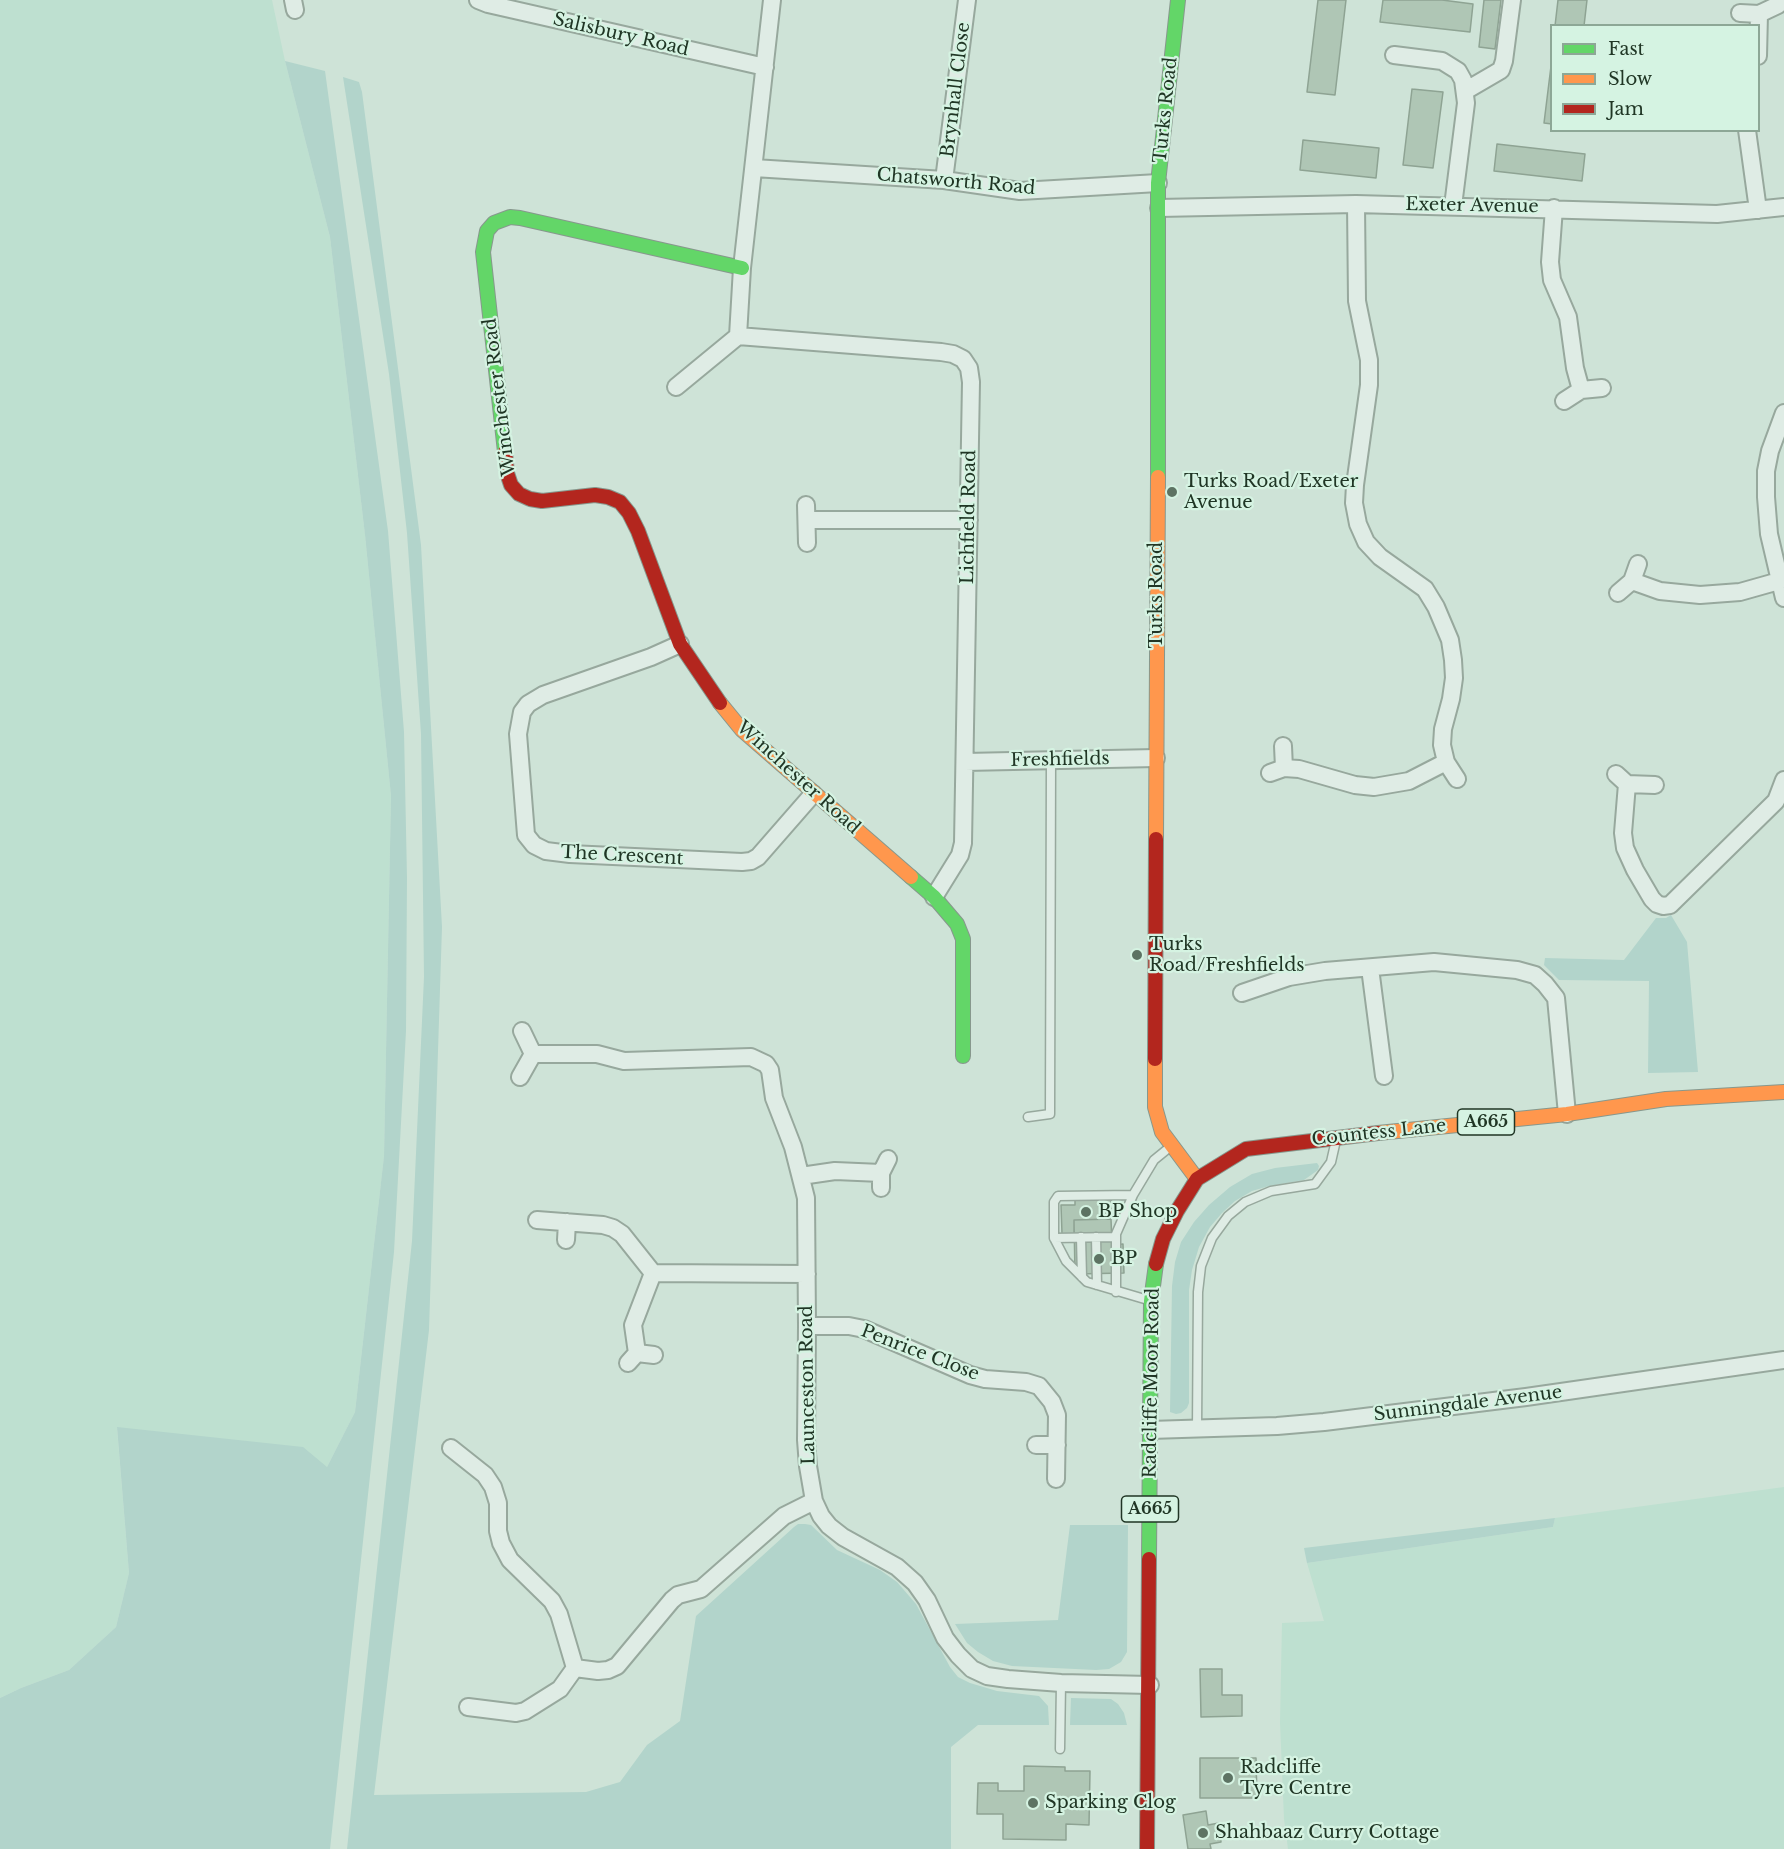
<!DOCTYPE html>
<html>
<head>
<meta charset="utf-8">
<style>
  body { margin:0 }
  #map { position:relative; width:1784px; height:1849px; overflow:hidden; background:#cee3d7; font-family:"Libre Baskerville",serif }
  canvas { display:block }
  .legend { position:absolute; left:1550px; top:24px; width:210px; height:108px; box-sizing:border-box; background:#d5f3e2; border:2px solid #8da796; margin:0; padding:8px 10px; list-style:none; font-size:18px; color:#203625 }
  .legend li { display:flex; align-items:center; gap:12px; height:30px }
  .legend b { width:30px; border:2px solid #8da796 }
</style>
</head>
<body>
<div id="map">
<canvas width="1784" height="1849"></canvas>
<ul class="legend">
<li><b style="height:8px;background:#63d668"></b>Fast</li>
<li><b style="height:8px;background:#ff974d"></b>Slow</li>
<li><b style="height:8px;background:#b3261e"></b>Jam</li>
</ul>
</div>
<script>
const g = document.querySelector('canvas').getContext('2d');
g.lineJoin = 'round';
function fill(path, color) {
  g.fillStyle = color;
  g.fill(path, 'evenodd');
}
function shape(rows) {
  const path = new Path2D();
  for (const r of rows) {
    path.moveTo(r[0], r[1]);
    for (let i = 2; i < r.length; i += 2) path.lineTo(r[i], r[i + 1]);
  }
  return path;
}
function trace(path, color, width, dash) {
  g.strokeStyle = color;
  g.lineWidth = width;
  g.lineCap = dash ? 'butt' : 'round';
  g.setLineDash(dash || []);
  g.stroke(path);
}
function drawText(font, color, halo, rows, align = 'center') {
  g.font = font + ' "Libre Baskerville",serif';
  g.lineWidth = 4.5;
  g.setLineDash([]);
  g.textBaseline = 'middle';
  g.strokeStyle = halo;
  g.fillStyle = color;
  for (const [text, x, y, turn = 0] of rows) {
    g.save();
    g.translate(x, y);
    g.rotate((+turn || 0) * Math.PI / 180);
    g.textAlign = isNaN(turn) ? turn : align;
    if (halo) g.strokeText(text, 0, 0);
    g.fillText(text, 0, 0);
    g.restore();
  }
}
fill(shape([
  [0,0,272,0,285,61,330,237,365,535,391,796,384,1156,355,1412,327,1467,117,1428,129,1573,116,1627,69,1670,21,1688,0,1698],
  [1784,1487,1784,1849,1288,1849,1284,1819,1280,1722,1282,1623,1324,1621,1307,1563,1553,1527,1555,1518]
]), '#bee0d0');
fill(shape([
  [285,61,325,71,388,531,404,732,407,878,406,1031,394,1252,330,1849,0,1849,0,1698,21,1688,69,1670,116,1627,129,1573,117,1427,303,1447,327,1467,355,1412,384,1156,391,796,365,535,330,237],
  [343,77,359,82,362,92,421,545,442,927,429,1330,374,1795,586,1792,620,1782,647,1745,680,1721,696,1616,794,1527,798,1524,805,1524,811,1525,837,1550,880,1570,897,1582,916,1604,950,1667,958,1677,970,1683,997,1691,1039,1696,1048,1706,1049,1725,978,1725,951,1747,951,1849,347,1849,412,1241,424,977,421,734,407,533,389,374],
  [1671,915,1687,942,1698,1072,1648,1073,1649,981,1559,980,1544,965,1545,958,1624,960,1656,918,1666,918],
  [1317,1163,1319,1166,1318,1170,1304,1180,1269,1186,1252,1191,1235,1201,1222,1213,1210,1227,1199,1247,1192,1270,1189,1290,1189,1403,1187,1408,1181,1413,1176,1414,1170,1412,1172,1286,1175,1262,1181,1242,1194,1222,1209,1205,1230,1187,1252,1174,1275,1168],
  [1555,1518,1553,1527,1307,1563,1304,1548],
  [1070,1525,1128,1525,1127,1652,1121,1662,1109,1669,1096,1670,1012,1666,993,1661,978,1652,967,1643,955,1624,1058,1620],
  [1071,1698,1111,1699,1118,1704,1124,1713,1127,1725,1070,1725]
]), '#b2d4cb');
const building = shape([
  [1318,0,1346,0,1335,95,1307,92,1318,0],
  [1383,0,1442,0,1473,4,1470,32,1380,22,1383,0],
  [1484,0,1501,0,1495,49,1479,47,1484,0],
  [1558,0,1587,0,1584,26,1555,26,1558,0],
  [1552,58,1552,124,1544,123,1552,58],
  [1412,89,1443,92,1433,168,1403,165,1412,89],
  [1303,140,1379,148,1376,178,1300,170,1303,140],
  [1497,144,1585,154,1582,181,1494,171,1497,144],
  [1111,1197,1111,1219,1074,1220,1074,1234,1062,1234,1061,1205,1075,1205,1075,1198,1111,1197],
  [1111,1219,1112,1245,1123,1244,1124,1273,1075,1274,1074,1220,1111,1219],
  [1200,1669,1222,1669,1222,1695,1242,1695,1242,1716,1201,1717,1200,1669],
  [1200,1758,1256,1758,1257,1798,1200,1798,1200,1758],
  [1024,1766,1065,1767,1065,1771,1090,1771,1089,1825,1066,1824,1066,1840,1003,1839,1003,1814,977,1814,978,1783,998,1783,998,1791,1024,1791,1024,1766],
  [1206,1811,1208,1825,1219,1823,1221,1842,1210,1844,1211,1849,1188,1849,1183,1815,1206,1811]
]);
fill(building, '#afc6b5');
trace(building, '#8ea393', 1.5);
const lane = shape([
  [1028,1117,1050,1114,1051,760],
  [1081,1237,1082,1277],
  [1096,1237,1097,1285],
  [1054,1238,1116,1237],
  [1116,1292,1116,1234,1133,1195],
  [1148,1300,1087,1282,1066,1261,1054,1238,1054,1202,1058,1196,1133,1195,1154,1160,1170,1147],
  [1197,1429,1198,1292,1201,1266,1212,1238,1228,1216,1245,1202,1271,1191,1315,1184,1331,1162,1336,1140],
  [1060,1749,1061,1683]
]);
const street = shape([
  [293,0,295,10],
  [478,0,488,4,765,67],
  [1740,13,1759,14,1778,5],
  [1394,55,1442,61,1458,71,1463,80,1466,103,1453,206],
  [1758,56,1759,14],
  [1465,91,1501,70,1504,61,1512,0],
  [1747,130,1758,210],
  [754,168,944,180,1020,191,1158,183],
  [944,180,967,0],
  [1356,204,1357,301,1369,360,1369,385,1355,485,1354,503,1358,524,1366,542,1380,557,1425,589,1436,607,1450,640,1453,660,1454,678,1451,699,1443,729,1442,745,1446,762,1457,779],
  [1159,208,1356,204,1717,214,1784,207],
  [1554,208,1550,262,1552,280,1568,317,1575,368,1581,390],
  [738,336,941,352,953,354,963,359,969,368,971,382,963,843,960,855,934,897],
  [738,336,742,268,772,0],
  [676,387,738,336],
  [1564,401,1581,390,1602,388],
  [1784,413,1770,451,1766,471,1766,497,1769,534,1784,598],
  [806,505,807,543],
  [807,520,969,520],
  [1632,581,1660,591,1700,595,1740,592,1779,581],
  [1618,593,1632,581,1638,564],
  [680,644,651,657,543,695,528,704,522,712,518,734,526,835,534,845,546,851,570,854,742,862,751,861,758,857,813,794],
  [1283,746,1284,768],
  [965,762,1156,758],
  [1270,773,1284,768,1299,769,1355,785,1374,787,1409,781,1446,762],
  [1616,774,1627,784,1655,785],
  [1627,784,1623,833,1625,848,1635,870,1652,899,1657,904,1663,906,1670,905,1776,801,1784,780],
  [1370,968,1384,1076],
  [1242,993,1289,977,1325,971,1434,962,1517,970,1535,975,1545,984,1556,998,1567,1114],
  [533,1054,597,1054,624,1061,751,1057,766,1064,770,1070,774,1098,793,1147,806,1198,807,1326,806,1440,808,1466,814,1501,821,1516,829,1526,843,1537,897,1567,915,1583,927,1600,945,1638,958,1655,972,1669,987,1676,1008,1679,1061,1683,1150,1685],
  [520,1077,533,1054,522,1031],
  [801,1176,835,1171,881,1173],
  [881,1188,881,1173,888,1159],
  [537,1220,603,1225,613,1228,622,1234,653,1273,807,1274],
  [566,1240,567,1222],
  [807,1326,849,1326,864,1329,970,1375,985,1379,1026,1382,1039,1386,1052,1402,1057,1415,1056,1479],
  [637,1353,633,1325,653,1273],
  [628,1363,637,1353,654,1355],
  [1150,1430,1277,1426,1324,1422,1526,1397,1784,1360],
  [1036,1445,1057,1445],
  [451,1448,485,1475,493,1487,498,1503,498,1531,501,1543,510,1560,552,1601,559,1614,575,1668],
  [468,1707,516,1713,525,1711,560,1689,575,1668,598,1671,608,1670,617,1666,672,1600,678,1595,701,1589,784,1516,814,1501]
]);
const fast = shape([
  [505,452,483,252,487,231,494,223,510,217,520,218,742,268],
  [1158,477,1158,183,1178,0],
  [911,877,934,897,957,924,963,939,963,1056],
  [1149,1559,1151,1301,1156,1264]
]);
const slow = shape([
  [720,703,742,730,911,877],
  [1156,839,1158,477],
  [1155,1059,1155,1107,1162,1132,1197,1179],
  [1378,1133,1567,1114,1666,1099,1784,1092]
]);
const jam = shape([
  [505,452,507,473,511,485,519,494,530,499,542,501,595,495,608,497,620,502,629,513,638,531,680,644,720,703],
  [1155,1059,1156,839],
  [1156,1264,1163,1239,1177,1211,1197,1179,1246,1149,1378,1133],
  [1147,1849,1149,1559]
]);
trace(lane, '#97a89d', 11);
trace(street, '#97a89d', 20);
trace(fast, '#87988d', 16);
trace(slow, '#87988d', 16);
trace(jam, '#87988d', 16);
trace(lane, '#dfece5', 8);
trace(street, '#dfece5', 16);
trace(fast, '#63d668', 14);
trace(slow, '#ff974d', 14);
trace(jam, '#b3261e', 14);
for (const [x, y, r, color] of [
  [1172,492,6,"#5d7363"],
  [1137,955,6,"#5d7363"],
  [1086,1212,6,"#5d7363"],
  [1099,1259,6,"#5d7363"],
  [1228,1778,6,"#5d7363"],
  [1033,1803,6,"#5d7363"],
  [1203,1833,6,"#5d7363"]
]) {
  const dot = new Path2D();
  dot.arc(x, y, r, 0, 2 * Math.PI);
  g.fillStyle = color;
  g.fill(dot);
  trace(dot, '#d5f3e2', 2);
}
for (const [x, y, w] of [
  [1486,1122,57],
  [1150,1509,57]
]) {
  const box = new Path2D();
  box.roundRect(x - w / 2, y - 13, w, 26, 4.5);
  g.fillStyle = '#d5f3e2';
  g.fill(box);
  trace(box, '#203625', 1.5);
}
drawText('bold 16px', '#203625', null, [
  ["A665",1486,1122],
  ["A665",1150,1509]
]);
drawText('18px', '#203625', '#d5f3e2', [
  ["Salisbury Road",621,35,13],
  ["Brynhall Close",956,90,-83],
  ["Turks Road",1166,110,-84],
  ["Chatsworth Road",956,182,5],
  ["Exeter Avenue",1472,206,1],
  ["Winchester Road",500,397,-97],
  ["Lichfield Road",969,517,-89],
  ["Turks Road",1157,595,-90],
  ["Freshfields",1060,760,-1],
  ["Winchester Road",798,778,42],
  ["The Crescent",622,856,3],
  ["Countess Lane",1379,1133,-6],
  ["Penrice Close",920,1353,21],
  ["Radcliffe Moor Road",1152,1383,-89],
  ["Launceston Road",808,1385,-91],
  ["Sunningdale Avenue",1468,1404,-7]
]);
drawText('18px', '#203625', '#d5f3e2', [
  ["Turks Road/Exeter",1184,482],
  ["Avenue",1184,503],
  ["Turks",1149,945],
  ["Road/Freshfields",1149,966],
  ["BP Shop",1098,1212],
  ["BP",1111,1259],
  ["Radcliffe",1240,1768],
  ["Tyre Centre",1240,1789],
  ["Sparking Clog",1045,1803],
  ["Shahbaaz Curry Cottage",1215,1833]
], 'left');
</script>
</body>
</html>
